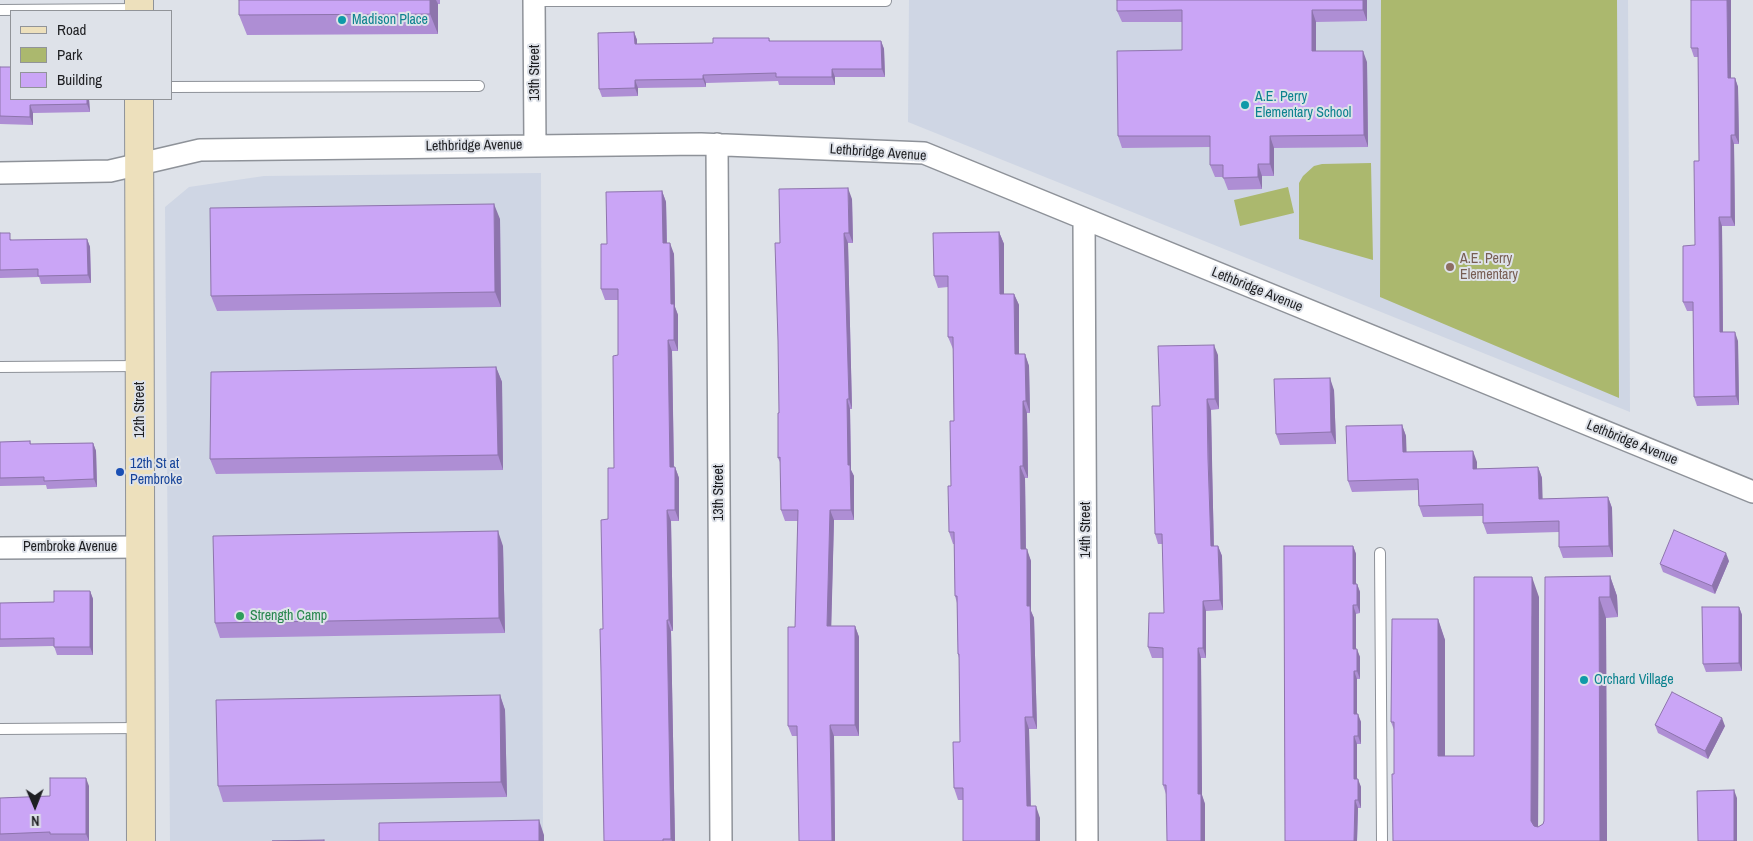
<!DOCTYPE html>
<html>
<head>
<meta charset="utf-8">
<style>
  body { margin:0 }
  #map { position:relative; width:1753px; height:841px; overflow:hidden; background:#dee2e9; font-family:"Archivo Narrow",sans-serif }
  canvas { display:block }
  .legend { position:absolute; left:10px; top:10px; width:162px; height:90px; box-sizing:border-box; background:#dee2e9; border:1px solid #919499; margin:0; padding:6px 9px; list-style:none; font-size:15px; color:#1e1f22 }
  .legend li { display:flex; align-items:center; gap:10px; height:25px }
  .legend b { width:25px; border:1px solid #919499 }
  .north { position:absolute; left:10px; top:781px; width:50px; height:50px; -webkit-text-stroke:4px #dee2e9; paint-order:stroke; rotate:179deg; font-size:14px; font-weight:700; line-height:20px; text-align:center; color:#1e1f22 }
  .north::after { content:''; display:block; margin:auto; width:18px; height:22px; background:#1e1f22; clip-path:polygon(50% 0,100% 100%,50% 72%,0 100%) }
</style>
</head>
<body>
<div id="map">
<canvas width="1753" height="841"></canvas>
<ul class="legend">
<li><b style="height:6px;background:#ede0bc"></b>Road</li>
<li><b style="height:14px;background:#abb86e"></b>Park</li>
<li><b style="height:14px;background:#caa5f6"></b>Building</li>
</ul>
<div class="north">N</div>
</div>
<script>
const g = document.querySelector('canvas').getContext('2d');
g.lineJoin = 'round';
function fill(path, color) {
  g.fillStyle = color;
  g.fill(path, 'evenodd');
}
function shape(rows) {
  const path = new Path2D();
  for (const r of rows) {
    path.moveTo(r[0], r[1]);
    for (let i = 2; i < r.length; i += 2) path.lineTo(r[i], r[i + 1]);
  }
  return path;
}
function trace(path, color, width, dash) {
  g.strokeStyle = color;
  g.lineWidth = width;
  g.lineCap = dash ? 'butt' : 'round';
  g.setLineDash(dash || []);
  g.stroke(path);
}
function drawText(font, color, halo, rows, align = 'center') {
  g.font = font + ' "Archivo Narrow",sans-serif';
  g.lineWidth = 4;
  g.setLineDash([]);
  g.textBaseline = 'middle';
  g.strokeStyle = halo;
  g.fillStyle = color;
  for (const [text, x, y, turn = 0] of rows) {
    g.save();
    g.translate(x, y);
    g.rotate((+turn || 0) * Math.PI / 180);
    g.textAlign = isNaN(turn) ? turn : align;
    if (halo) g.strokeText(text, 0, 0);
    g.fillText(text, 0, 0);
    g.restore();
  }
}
fill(shape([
  [909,0,1628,0,1630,412,908,122],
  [541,173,543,841,170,841,165,207,189,187,264,176]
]), '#cfd6e4');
fill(shape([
  [1381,0,1617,0,1619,398,1380,297],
  [1371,163,1373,260,1299,239,1299,183,1303,176,1314,166,1322,164],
  [1288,187,1294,213,1240,226,1234,200]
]), '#abb86e');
const lane = shape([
  [534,1,886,1],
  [0,10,138,9],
  [171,87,479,86],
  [0,367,139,366],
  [1380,553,1382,841],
  [0,729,140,728]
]);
const street = shape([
  [534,0,535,146],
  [717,144,721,841],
  [0,173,110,171,200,150,701,144,924,153,1753,492],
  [1084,219,1087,841],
  [0,548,141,547]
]);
const secondary = shape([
  [139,0,139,11],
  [139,99,141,841]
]);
trace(lane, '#8e9299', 12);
trace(street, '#8e9299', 24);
trace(secondary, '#8e9299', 30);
trace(lane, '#fff', 10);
trace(street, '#fff', 21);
trace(secondary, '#ede0bc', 28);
fill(shape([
  [239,0,440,0,440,4,438,4,438,34,247,35,239,15],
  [1367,0,1367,21,1316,22,1316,51,1367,62,1368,147,1274,148,1274,176,1262,176,1262,189,1228,190,1223,177,1215,177,1210,165,1210,147,1122,148,1118,136,1182,50,1182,22,1122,22,1117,11],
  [1691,0,1731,0,1731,78,1735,78,1738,87,1739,144,1734,144,1735,226,1722,226,1723,332,1738,341,1739,405,1697,406,1694,397,1693,311,1687,311,1683,302,1695,245,1699,161,1698,57,1694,57,1691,48],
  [634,32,637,40,637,44,713,43,769,38,770,41,881,41,884,49,885,77,835,77,835,85,779,85,778,81,706,83,706,87,638,88,638,96,602,97,599,89],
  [0,67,89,99,90,112,33,113,33,125,0,124],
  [662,191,666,202,667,243,674,254,675,307,678,315,678,351,672,351,674,467,675,467,679,478,679,521,671,521,673,631,671,631,675,841,604,841,603,629,608,519,614,468,618,355,618,300,605,300,601,289,607,244],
  [852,199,853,243,848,243,852,409,850,409,851,470,854,476,854,520,834,520,831,626,855,626,859,637,859,736,834,736,835,841,799,841,798,736,792,736,788,726,795,627,798,521,785,521,781,510,781,464,778,458,779,413],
  [500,219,501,307,217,311,211,296],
  [999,232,1004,244,1004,294,1014,294,1019,305,1019,354,1025,354,1029,366,1030,413,1027,413,1028,478,1025,478,1026,549,1031,561,1031,611,1034,618,1037,729,1029,729,1031,806,1040,818,963,800,958,800,954,788,960,742,959,658,958,654,957,603,955,596,954,544,953,544,949,532,951,486,954,421,953,349,948,337,948,287,938,288,934,276],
  [0,233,12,240,87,239,90,247,91,283,41,284,39,277,0,278],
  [1218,355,1219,409,1211,410,1212,469,1214,546,1218,546,1222,556,1223,610,1206,611,1206,658,1201,658,1202,795,1205,804,1166,794,1163,785,1163,658,1152,658,1148,647,1164,613,1163,544,1158,544,1155,534,1160,406],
  [496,367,502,382,503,470,216,474,210,459],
  [1334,390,1336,444,1280,445,1276,434],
  [1402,425,1406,436,1406,452,1477,462,1477,469,1538,467,1542,478,1542,499,1608,497,1612,508,1613,557,1563,558,1559,547,1559,532,1487,534,1483,523,1483,516,1423,517,1419,506,1418,490,1352,492,1348,481],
  [30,441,31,444,93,443,96,451,97,487,47,489,46,485,0,486,0,442],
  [503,546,505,633,220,638,215,623],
  [1353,546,1356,554,1356,584,1357,584,1360,592,1360,613,1356,614,1356,649,1360,657,1360,679,1357,679,1357,714,1361,722,1361,744,1357,744,1357,779,1361,787,1361,808,1358,808,1357,841,1285,841],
  [1729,561,1715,594,1663,572,1660,564],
  [1610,576,1617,596,1618,617,1606,618,1607,841,1393,841,1394,774,1394,730,1391,722,1438,619,1445,640,1445,756,1474,756,1539,597,1538,827,1543,824,1544,821,1545,577],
  [90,591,93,599,93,655,57,655,54,646,0,647,0,603,54,602],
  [1739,607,1742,615,1742,671,1706,672,1703,664],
  [500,695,505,710,507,797,223,802,218,786],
  [1655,725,1725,726,1708,759,1658,733],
  [89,786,89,841,0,841,0,798,50,796]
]), '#ae8ed4');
fill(shape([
  [430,0,436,0,438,4,438,34,430,14],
  [1363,0,1367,0,1367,21,1363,10],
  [1727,0,1731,0,1731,87,1728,78],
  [1312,10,1316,22,1316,62,1312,51],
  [634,32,637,40,637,52,635,44],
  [881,41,884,49,885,77,882,69],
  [1363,51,1367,62,1368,147,1364,135],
  [832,69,835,77,835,85,832,77],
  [703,75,706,83,706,87,703,79],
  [1735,78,1738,87,1739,144,1735,135],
  [635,80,638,88,638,96,635,88],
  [87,99,89,99,90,112,87,104],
  [30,105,33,113,33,125,30,117],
  [1731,135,1734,144,1735,226,1731,217],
  [1270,136,1274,148,1274,176,1270,164],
  [1258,164,1262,176,1262,189,1258,177],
  [848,188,852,199,853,243,849,233],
  [662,191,666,202,667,254,663,243],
  [494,204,500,219,501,307,495,292],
  [1719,217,1722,226,1723,341,1720,332],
  [999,232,1004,244,1004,306,1000,294],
  [844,233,848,243,852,409,849,399],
  [87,239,90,247,91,283,88,275],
  [670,243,674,254,675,307,678,315,678,351,674,340,671,304],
  [1014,294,1019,305,1019,366,1015,354],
  [1735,332,1738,341,1739,405,1736,396],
  [668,340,672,351,674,478,670,467],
  [1214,345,1218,355,1219,409,1215,399],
  [1025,354,1029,366,1030,413,1026,401],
  [496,367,502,382,503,470,498,455],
  [1330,378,1334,390,1336,444,1331,432],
  [847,399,850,409,851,470,854,476,854,520,851,510,848,465],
  [1207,399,1211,410,1214,556,1211,546],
  [1023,401,1027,413,1028,478,1023,466],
  [1402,425,1406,436,1407,463,1403,452],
  [93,443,96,451,97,487,94,479],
  [1473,451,1477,462,1477,480,1473,469],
  [1020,466,1025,478,1026,561,1021,549],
  [675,467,679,478,679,521,675,510],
  [1538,467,1542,478,1543,510,1539,499],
  [1608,497,1612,508,1613,557,1609,546],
  [667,510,671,521,673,631,669,620],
  [830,510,834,520,831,637,827,626],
  [498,531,503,546,505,633,499,618],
  [1218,546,1222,556,1223,610,1220,600],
  [1353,546,1356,554,1356,592,1353,584],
  [1027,549,1031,561,1031,611,1034,618,1037,729,1033,717,1027,606],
  [1726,553,1729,561,1715,594,1712,586],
  [1610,576,1617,596,1618,617,1610,597],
  [1532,577,1539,597,1538,841,1531,821],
  [1357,584,1360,592,1360,613,1357,605],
  [90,591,93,599,93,655,90,647],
  [1599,597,1606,618,1607,841,1600,841],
  [1203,601,1206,611,1206,658,1203,648],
  [1353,605,1356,614,1356,657,1353,649],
  [1739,607,1742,615,1742,671,1739,663],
  [1438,619,1445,640,1445,776,1438,756],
  [667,620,671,631,675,841,672,841,671,839],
  [855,626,859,637,859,736,855,725],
  [1198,648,1201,658,1202,795,1205,804,1205,841,1201,841,1198,794],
  [1357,649,1360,657,1360,679,1357,671],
  [1354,671,1357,679,1357,722,1354,714],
  [500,695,505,710,507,797,501,782],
  [1358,714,1361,722,1361,744,1358,736],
  [1025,717,1029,729,1031,818,1027,806],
  [1722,718,1725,726,1708,759,1705,751],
  [830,725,834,736,835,841,832,841],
  [1354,736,1357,744,1357,787,1354,779],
  [86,778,89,786,89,841,86,834],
  [1358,779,1361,787,1361,808,1358,800],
  [1734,790,1737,798,1737,841,1734,841],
  [1355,800,1358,808,1357,841,1354,841],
  [1036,806,1040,818,1040,841,1036,841],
  [539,820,544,835,544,841,539,841]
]), '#8d74ac');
const building = shape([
  [239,0,430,0,430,14,239,15,239,0],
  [1117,0,1363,0,1363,10,1312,10,1312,51,1363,51,1364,135,1270,136,1270,164,1258,164,1258,177,1223,178,1223,165,1210,165,1210,136,1118,136,1117,51,1182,50,1182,10,1117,11,1117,0],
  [1691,0,1727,0,1728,78,1735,78,1735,135,1731,135,1731,217,1719,217,1720,332,1735,332,1736,396,1694,397,1693,302,1683,302,1683,246,1695,245,1694,161,1699,161,1698,48,1691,48,1691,0],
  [634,32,635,44,713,43,713,38,769,38,769,41,881,41,882,69,832,69,832,77,776,77,776,73,703,75,703,79,635,80,635,88,599,89,598,33,634,32],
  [0,67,11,67,11,99,87,99,87,104,30,105,30,117,0,116,0,67],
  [848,188,849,233,844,233,849,399,847,399,848,465,850,465,851,510,830,510,827,626,855,626,855,725,830,725,832,841,799,841,797,726,788,726,788,627,795,627,798,510,781,510,780,457,778,458,778,413,779,413,778,341,775,243,780,243,779,189,848,188],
  [662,191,663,243,670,243,671,304,674,304,674,340,668,340,670,467,675,467,675,510,667,510,669,620,667,620,671,839,663,839,663,841,604,841,601,672,600,629,603,629,601,520,608,519,608,468,614,468,613,356,618,355,618,289,601,289,601,244,607,244,606,192,662,191],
  [494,204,495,292,211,296,210,208,494,204],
  [999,232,1000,294,1014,294,1015,354,1025,354,1026,401,1023,401,1023,466,1020,466,1021,549,1027,549,1027,606,1030,606,1033,717,1025,717,1027,806,1036,806,1036,841,963,841,963,788,954,788,953,742,960,742,959,654,958,654,957,596,955,596,954,532,949,532,948,486,951,486,950,421,954,421,953,337,948,337,948,276,934,276,933,233,999,232],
  [0,233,10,233,10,240,87,239,88,275,38,276,38,269,0,270,0,233],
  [1214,345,1215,399,1207,399,1208,459,1211,546,1218,546,1220,600,1203,601,1203,648,1198,648,1198,794,1201,794,1201,841,1167,841,1166,785,1163,785,1163,648,1148,647,1149,613,1164,613,1162,534,1155,534,1152,406,1160,406,1158,346,1214,345],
  [496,367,498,455,210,459,211,372,496,367],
  [1330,378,1331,432,1276,434,1274,379,1330,378],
  [1402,425,1403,452,1473,451,1473,469,1538,467,1539,499,1608,497,1609,546,1559,547,1559,521,1483,523,1483,504,1419,506,1418,479,1348,481,1346,426,1402,425],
  [30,441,30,444,93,443,94,479,44,481,44,477,0,478,0,442,30,441],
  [1674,530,1726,553,1712,586,1660,564,1674,530],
  [498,531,499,618,215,623,213,536,498,531],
  [1284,546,1353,546,1353,584,1357,584,1357,605,1353,605,1353,649,1357,649,1357,671,1354,671,1354,714,1358,714,1358,736,1354,736,1354,779,1358,779,1358,800,1355,800,1354,841,1285,841,1284,546],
  [1610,576,1610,597,1599,597,1600,841,1393,841,1392,774,1394,774,1394,722,1391,722,1392,619,1438,619,1438,756,1474,756,1474,577,1532,577,1531,821,1534,826,1538,827,1543,824,1544,821,1545,577,1610,576],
  [54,591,90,591,90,647,54,647,54,638,0,639,0,603,54,602,54,591],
  [1702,607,1739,607,1739,663,1703,664,1702,607],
  [1672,692,1722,718,1705,751,1655,725,1672,692],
  [500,695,501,782,218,786,216,700,500,695],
  [50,778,86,778,86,834,50,834,50,832,0,834,0,798,50,796,50,778],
  [1734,790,1734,841,1698,841,1697,791,1734,790],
  [539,820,539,841,379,841,379,823,539,820],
  [324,840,324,841,272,841,324,840]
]);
fill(building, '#caa5f6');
trace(building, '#8d74ac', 1);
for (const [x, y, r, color] of [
  [342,20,5,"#0f9aa8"],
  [1245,105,5,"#0f9aa8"],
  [1450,267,5,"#8d6e63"],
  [120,472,5,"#1a4fb4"],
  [240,616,5,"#2e9e5b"],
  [1584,680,5,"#0f9aa8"]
]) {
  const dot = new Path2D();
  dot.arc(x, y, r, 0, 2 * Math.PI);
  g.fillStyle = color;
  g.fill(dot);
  trace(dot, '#dee2e9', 2);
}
drawText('14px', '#0d838f', '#dee2e9', [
  ["Madison Place",352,20],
  ["A.E. Perry",1255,97],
  ["Elementary School",1255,113],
  ["Orchard Village",1594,680]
], 'left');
drawText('14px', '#1e1f22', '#dee2e9', [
  ["13th Street",535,73,-90],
  ["Lethbridge Avenue",474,146,-1],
  ["Lethbridge Avenue",878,153,4],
  ["Lethbridge Avenue",1257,290,22],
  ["12th Street",140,410,-90],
  ["Lethbridge Avenue",1632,443,22],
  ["13th Street",719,493,-90],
  ["14th Street",1086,530,-90],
  ["Pembroke Avenue",70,547]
]);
drawText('14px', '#785e54', '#dee2e9', [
  ["A.E. Perry",1460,259],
  ["Elementary",1460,275]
], 'left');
drawText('14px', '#164399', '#dee2e9', [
  ["12th St at",130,464],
  ["Pembroke",130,480]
], 'left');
drawText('14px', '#27864d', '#dee2e9', [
  ["Strength Camp",250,616]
], 'left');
</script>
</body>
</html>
